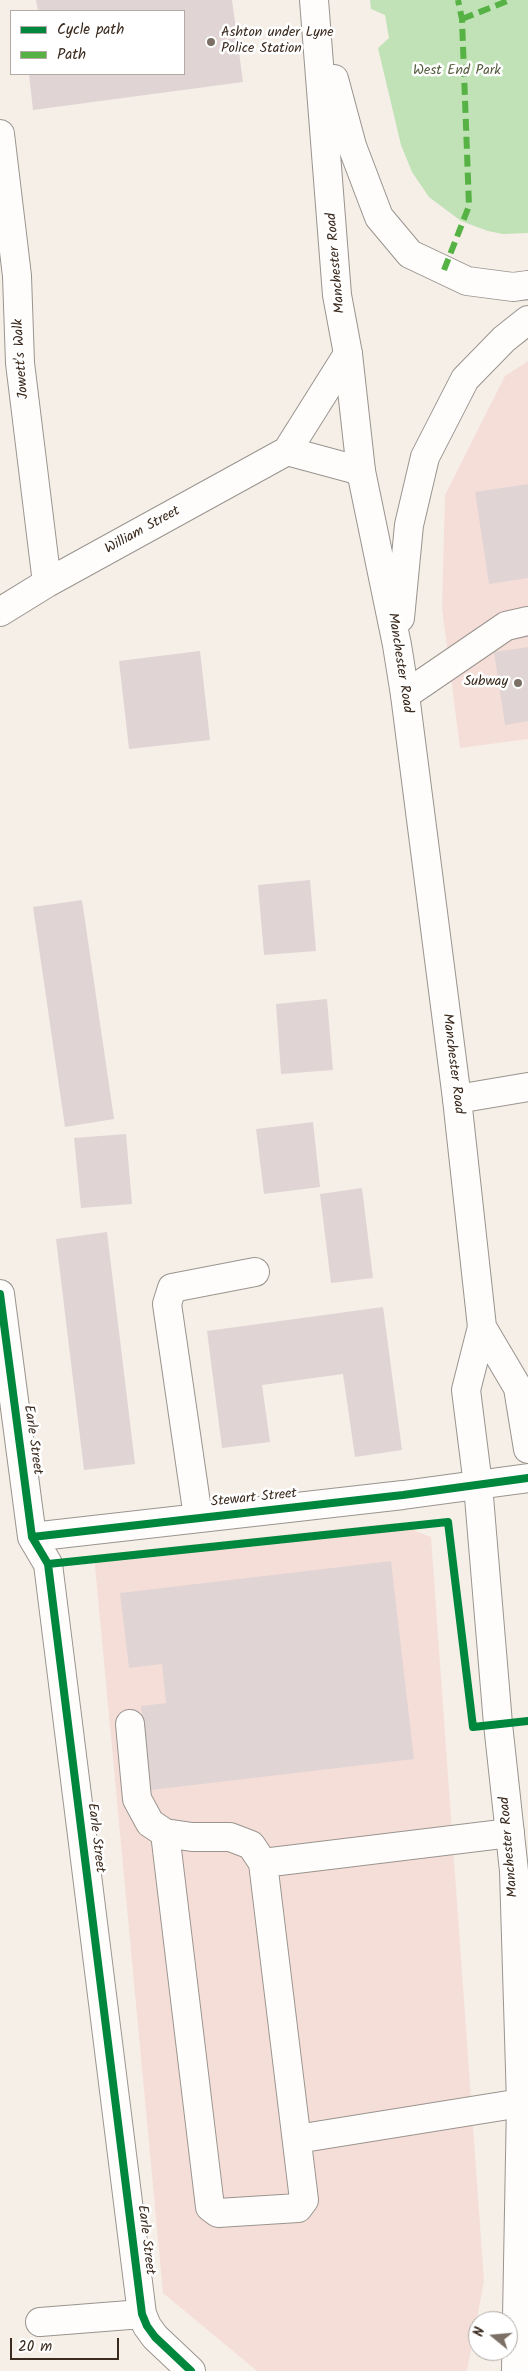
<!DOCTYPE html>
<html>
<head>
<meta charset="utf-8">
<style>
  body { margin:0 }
  #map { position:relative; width:528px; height:2371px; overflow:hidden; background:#f5efe8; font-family:Kalam,sans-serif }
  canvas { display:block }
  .legend { position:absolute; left:10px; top:10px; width:175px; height:65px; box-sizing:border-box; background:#fff; border:1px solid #b1aaa5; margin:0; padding:6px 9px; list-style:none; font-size:15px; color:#3b2a1e }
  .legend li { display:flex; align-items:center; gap:10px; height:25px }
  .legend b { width:25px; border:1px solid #b1aaa5 }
  .north { position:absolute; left:468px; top:2311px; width:50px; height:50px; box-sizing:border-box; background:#fff; border:1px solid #b1aaa5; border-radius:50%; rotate:287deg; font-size:14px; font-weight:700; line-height:20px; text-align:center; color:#3b2a1e }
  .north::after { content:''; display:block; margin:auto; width:18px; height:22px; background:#7c6f65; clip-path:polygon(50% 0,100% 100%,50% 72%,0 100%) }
  .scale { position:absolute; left:10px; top:2338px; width:109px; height:22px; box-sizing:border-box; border:2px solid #3b2a1e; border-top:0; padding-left:6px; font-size:15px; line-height:18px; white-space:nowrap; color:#3b2a1e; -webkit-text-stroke:4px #fff; paint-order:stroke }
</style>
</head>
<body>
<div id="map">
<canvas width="528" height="2371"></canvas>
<ul class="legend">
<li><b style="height:6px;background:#00873e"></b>Cycle path</li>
<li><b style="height:6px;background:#57b245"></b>Path</li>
</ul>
<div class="north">N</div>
<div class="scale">20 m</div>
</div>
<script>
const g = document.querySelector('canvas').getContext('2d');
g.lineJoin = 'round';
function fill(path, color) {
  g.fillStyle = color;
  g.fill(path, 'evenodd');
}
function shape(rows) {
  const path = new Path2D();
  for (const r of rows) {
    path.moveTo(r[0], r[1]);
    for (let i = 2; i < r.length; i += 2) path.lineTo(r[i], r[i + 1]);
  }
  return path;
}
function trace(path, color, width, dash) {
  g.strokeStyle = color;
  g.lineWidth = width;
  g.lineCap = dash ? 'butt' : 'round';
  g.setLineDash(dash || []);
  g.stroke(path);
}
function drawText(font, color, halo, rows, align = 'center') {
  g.font = font + ' Kalam,sans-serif';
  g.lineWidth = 5;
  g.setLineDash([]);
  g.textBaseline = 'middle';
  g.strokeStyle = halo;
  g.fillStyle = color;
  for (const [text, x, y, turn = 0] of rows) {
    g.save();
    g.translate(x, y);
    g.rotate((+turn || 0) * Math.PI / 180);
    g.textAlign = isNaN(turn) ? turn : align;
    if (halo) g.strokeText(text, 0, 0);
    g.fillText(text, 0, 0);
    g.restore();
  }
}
fill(shape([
  [528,361,528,739,460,748,442,608,445,495,505,376],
  [395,1523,431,1537,484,2281,467,2371,257,2371,163,2293,94,1555]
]), '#f6ded8');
fill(shape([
  [370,0,528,0,528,233,503,234,488,231,461,221,429,197,412,172,401,145,378,48,389,38,385,15,371,9]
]), '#c0e2b6');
fill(shape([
  [36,0,232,0,243,82,33,110,29,74,184,74,184,11,38,11],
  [528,484,528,578,489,584,475,492],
  [528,647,528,721,505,725,494,652],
  [200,651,210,740,129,749,119,661],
  [310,880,316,951,264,955,258,885],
  [82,900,114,1119,65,1127,33,907],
  [327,999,333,1070,281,1074,276,1004],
  [313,1122,320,1187,264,1194,256,1129],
  [126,1134,132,1204,81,1208,74,1138],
  [362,1188,373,1278,331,1283,320,1194],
  [107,1232,135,1464,84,1470,56,1239],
  [383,1307,402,1450,355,1457,343,1374,262,1385,270,1442,222,1448,207,1331],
  [391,1561,414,1759,151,1790,141,1706,166,1703,162,1664,129,1668,120,1593]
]), '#e1d4d4');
const minor = shape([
  [0,134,17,276,20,363,47,583],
  [287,451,361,471],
  [0,612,47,583,287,451,348,354],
  [405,695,506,626,528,621],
  [457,1099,528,1087],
  [0,1294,32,1537,48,1564,142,2314,147,2326,155,2337,191,2371],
  [198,1517,167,1304,172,1288,255,1272],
  [32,1537,403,1495,528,1478],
  [130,1724,137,1799,150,1823,165,1833,192,1837,230,1837,251,1845,263,1863],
  [165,1833,210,2207,218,2213,298,2208,304,2200,263,1863,510,1833],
  [297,2139,521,2103,528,2097],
  [40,2322,142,2314]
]);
const highway = shape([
  [314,0,337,295,348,354,361,471,397,645,405,695,457,1099,482,1327,466,1390,478,1485,498,1724,514,1871,521,2103,516,2371],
  [334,79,352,146,379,217,410,254,467,281,513,287,528,285],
  [400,618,409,525,425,457,465,379,504,339,528,320],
  [482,1327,518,1388,528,1449]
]);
trace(minor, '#9a948e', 30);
trace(highway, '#9a948e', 30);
trace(minor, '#fefdfc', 28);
trace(highway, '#fefdfc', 28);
trace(shape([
  [462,19,510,0],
  [444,270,469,206,462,19,458,0]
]), '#57b245', 6, [12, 6]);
trace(shape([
  [0,1294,32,1537,48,1564,142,2314,147,2326,155,2337,191,2371],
  [32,1537,403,1495,528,1478],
  [48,1564,448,1522,473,1727,528,1721]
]), '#00873e', 8);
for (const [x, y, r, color] of [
  [211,42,5,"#7c6f65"],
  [518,683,5,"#7c6f65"]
]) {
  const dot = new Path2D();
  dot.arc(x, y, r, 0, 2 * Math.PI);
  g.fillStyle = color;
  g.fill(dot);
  trace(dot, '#fff', 2);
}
drawText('14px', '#3b2a1e', '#fff', [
  ["Ashton under Lyne",221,34],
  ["Police Station",221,50],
  ["Subway",508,683,"right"]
], 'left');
drawText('14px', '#565e40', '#fff', [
  ["West End Park",457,72]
]);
drawText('14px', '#3b2a1e', '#fff', [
  ["Manchester Road",337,263,-95],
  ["Jowett's Walk",22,359,-94],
  ["William Street",143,531,-29],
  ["Manchester Road",399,663,81],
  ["Manchester Road",452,1064,83],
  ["Earle Street",32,1440,82],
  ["Stewart Street",254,1499,-6],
  ["Earle Street",95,1838,83],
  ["Manchester Road",510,1847,-95],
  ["Earle Street",145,2240,83]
]);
</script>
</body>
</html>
